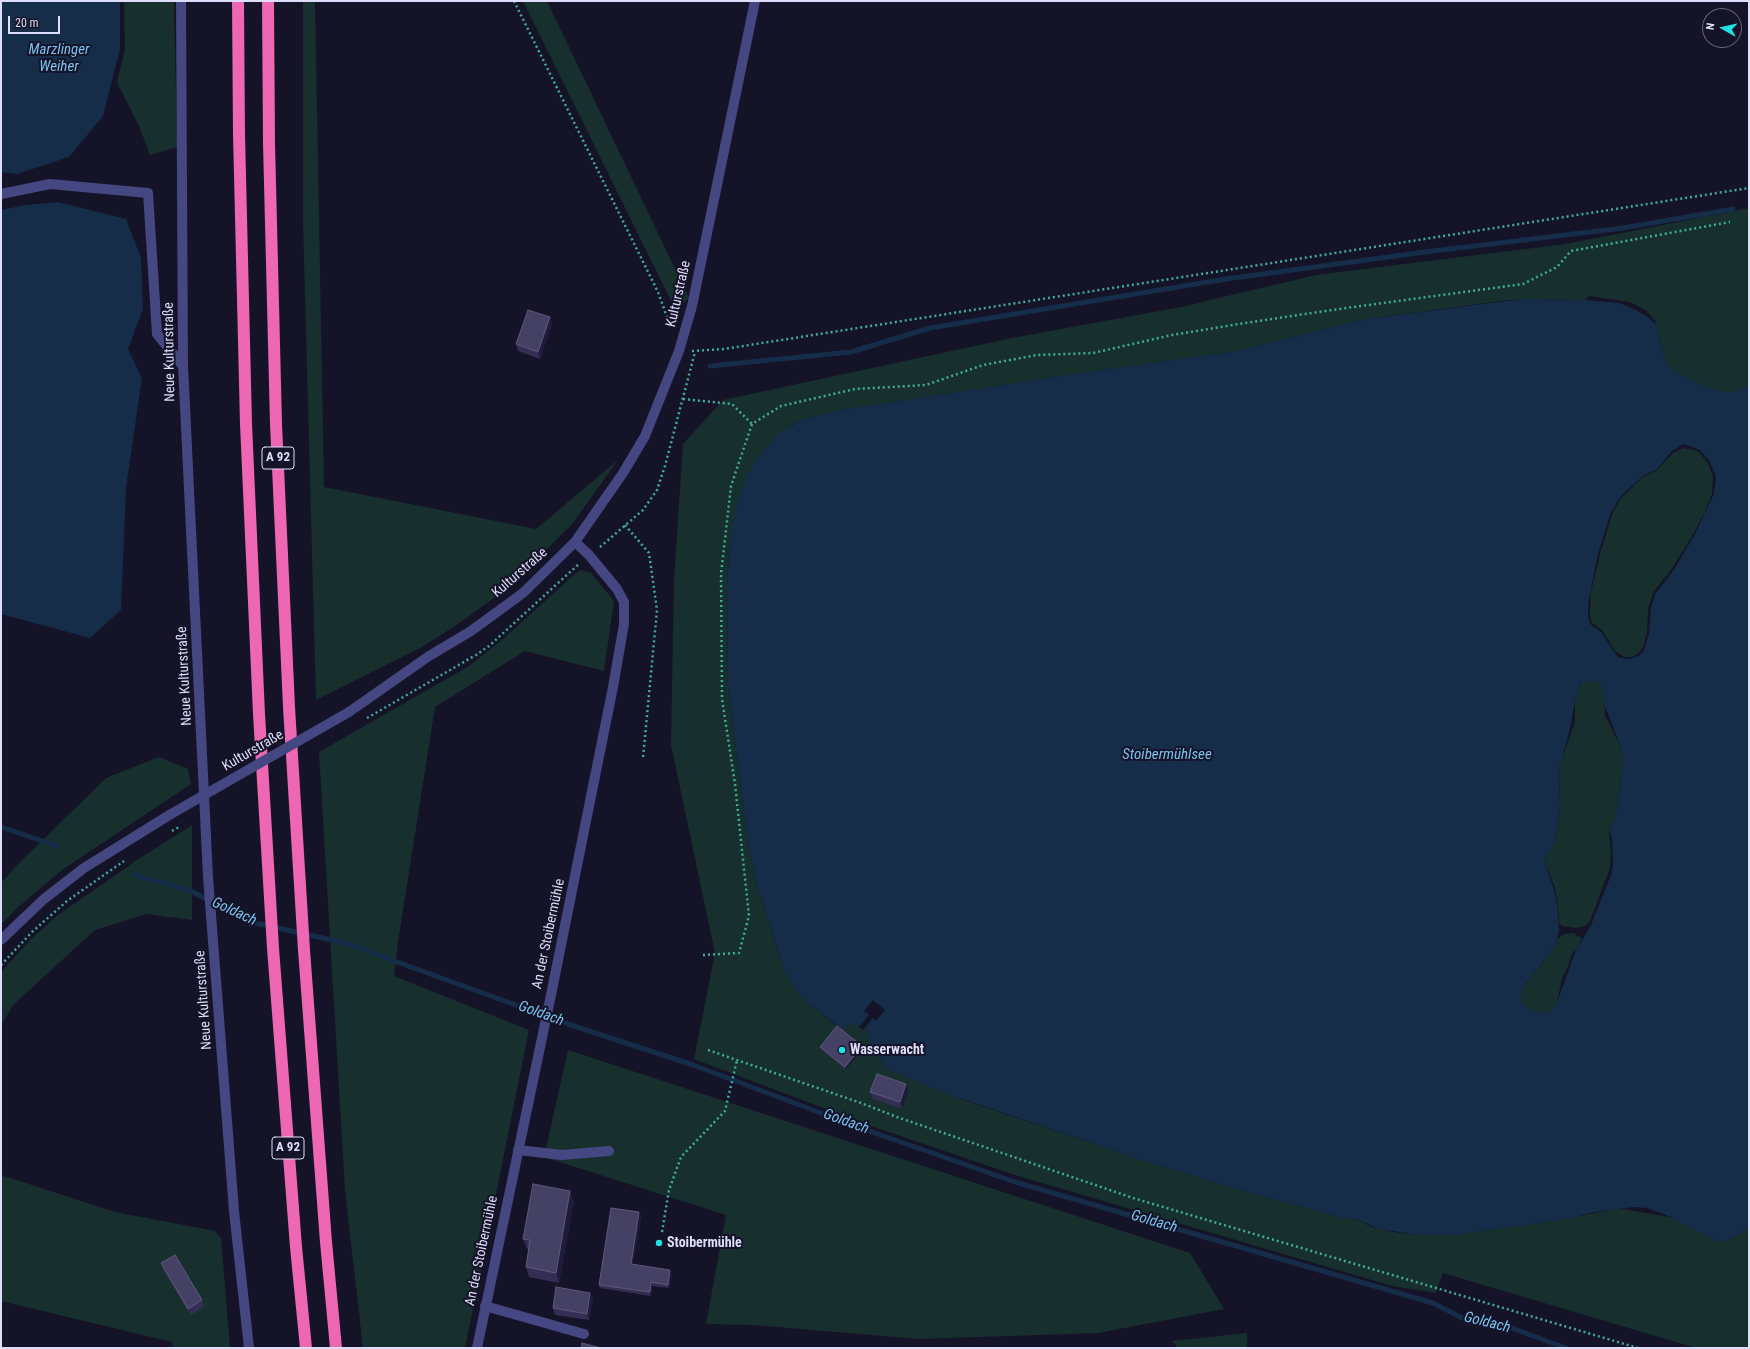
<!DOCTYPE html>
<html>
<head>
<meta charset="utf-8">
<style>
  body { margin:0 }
  #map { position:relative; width:1750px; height:1349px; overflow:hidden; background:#151327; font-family:"Roboto Condensed",sans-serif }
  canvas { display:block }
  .frame { position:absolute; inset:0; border:2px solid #deddfb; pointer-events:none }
  .north { position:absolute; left:1702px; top:8px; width:40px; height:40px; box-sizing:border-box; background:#151327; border:1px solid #65647c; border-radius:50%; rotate:278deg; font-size:11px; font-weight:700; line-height:16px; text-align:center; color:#deddfb }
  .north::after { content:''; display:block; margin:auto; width:14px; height:18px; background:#20e1e4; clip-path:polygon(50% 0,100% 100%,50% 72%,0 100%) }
  .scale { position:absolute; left:8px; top:16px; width:52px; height:18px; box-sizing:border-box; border:2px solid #deddfb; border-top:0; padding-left:5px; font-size:12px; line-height:14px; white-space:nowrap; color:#deddfb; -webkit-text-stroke:3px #151327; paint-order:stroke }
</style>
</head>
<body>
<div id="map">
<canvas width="1750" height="1349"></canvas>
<div class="frame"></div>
<div class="north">N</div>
<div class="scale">20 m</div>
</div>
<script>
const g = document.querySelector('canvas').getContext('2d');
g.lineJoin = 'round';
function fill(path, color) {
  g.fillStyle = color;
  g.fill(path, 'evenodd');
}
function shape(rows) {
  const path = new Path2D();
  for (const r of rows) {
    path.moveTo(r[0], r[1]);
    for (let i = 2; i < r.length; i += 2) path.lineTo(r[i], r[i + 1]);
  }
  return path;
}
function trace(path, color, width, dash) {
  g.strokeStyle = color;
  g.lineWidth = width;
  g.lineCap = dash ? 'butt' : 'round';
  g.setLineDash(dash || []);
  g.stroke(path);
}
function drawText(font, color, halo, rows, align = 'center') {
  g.font = font + ' "Roboto Condensed",sans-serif';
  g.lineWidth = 4;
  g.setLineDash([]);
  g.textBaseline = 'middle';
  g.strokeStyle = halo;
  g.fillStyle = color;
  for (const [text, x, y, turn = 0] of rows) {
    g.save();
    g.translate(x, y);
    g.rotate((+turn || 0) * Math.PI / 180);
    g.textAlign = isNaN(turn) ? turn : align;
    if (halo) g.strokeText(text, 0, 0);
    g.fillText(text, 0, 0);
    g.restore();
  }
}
fill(shape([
  [124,1,174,1,177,147,150,155,139,126,117,82,125,50],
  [303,1,315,1,324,487,536,529,618,460,573,523,510,586,461,622,422,647,316,700,303,221],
  [523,1,547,1,689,298,675,309],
  [1749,208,1749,386,1733,392,1725,392,1706,387,1675,372,1669,367,1665,359,1655,324,1656,322,1646,310,1630,302,1589,296,1585,300,1522,299,1501,301,1367,319,1238,351,1101,370,841,410,802,420,791,425,739,498,729,550,727,587,728,687,749,850,758,888,779,955,793,986,804,1000,842,1030,848,1025,857,1024,868,1031,870,1044,877,1051,885,1068,964,1100,1139,1159,1233,1188,1343,1218,1353,1218,1372,1227,1393,1232,1418,1235,1455,1235,1567,1219,1618,1208,1674,1218,1717,1241,1726,1241,1749,1228,1749,1348,1696,1348,1443,1273,1436,1293,1392,1286,1015,1175,868,1125,694,1059,715,953,671,745,674,580,683,444,723,400,1012,338,1181,307,1316,275,1566,244],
  [1683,448,1698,451,1708,463,1713,477,1712,494,1705,512,1692,536,1671,570,1654,591,1648,608,1647,632,1643,647,1639,653,1632,657,1624,657,1615,651,1602,630,1592,623,1590,615,1591,592,1600,554,1612,515,1620,499,1643,477,1656,471,1673,453],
  [581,570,591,573,614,601,604,671,525,651,435,707,398,942,394,976,529,1030,465,1348,363,1348,345,1190,319,752,469,666,503,639,576,573],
  [1591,681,1601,683,1604,691,1605,716,1620,745,1624,758,1615,820,1610,826,1609,831,1611,855,1610,868,1590,921,1585,926,1577,928,1562,926,1559,922,1559,912,1555,888,1544,859,1555,843,1560,809,1559,769,1562,758,1575,722,1575,701,1580,686,1583,682],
  [159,757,188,769,191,784,62,870,16,909,1,925,1,883,18,864,106,778],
  [192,825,192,920,146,914,95,930,13,1005,1,1026,1,972,30,940,58,915,140,858],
  [1573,933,1582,938,1576,950,1572,953,1567,969,1562,978,1557,1003,1553,1009,1548,1013,1539,1013,1530,1010,1524,1006,1520,996,1522,990,1555,946,1557,939,1564,934],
  [568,1050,1190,1253,1224,1309,1098,1333,918,1339,754,1325,706,1324,726,1215,544,1157],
  [1,1175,115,1212,215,1231,221,1238,230,1348,173,1348,172,1342,1,1301],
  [1247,1333,1247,1348,1178,1348,1172,1341]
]), '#17302d');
fill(shape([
  [1,1,120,1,120,49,103,116,69,157,17,174,1,172],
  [58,202,126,219,141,258,143,309,128,349,142,378,126,488,121,610,90,638,1,614,1,210,26,205],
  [1522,299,1585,300,1620,303,1636,310,1649,318,1655,324,1665,359,1669,367,1675,372,1706,387,1724,392,1733,392,1749,386,1749,1228,1726,1241,1717,1241,1664,1214,1647,1208,1634,1207,1600,1211,1567,1219,1455,1235,1418,1235,1380,1229,1353,1218,1343,1218,1233,1188,1139,1159,945,1093,885,1068,877,1051,870,1049,868,1031,857,1024,848,1025,843,1030,804,1000,793,986,784,970,758,888,749,850,728,687,727,587,729,550,734,519,739,498,746,477,761,453,781,431,802,420,841,410,1101,370,1238,351,1367,319],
  [1684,444,1700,450,1710,462,1716,477,1714,494,1694,536,1673,571,1656,593,1651,607,1649,634,1644,650,1640,655,1633,658,1625,659,1618,657,1601,632,1591,625,1588,618,1588,604,1598,554,1610,515,1620,497,1643,476,1657,469,1672,451],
  [1592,681,1601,683,1605,706,1620,745,1624,758,1615,820,1610,826,1609,831,1612,837,1613,864,1611,875,1591,925,1576,950,1557,1003,1553,1009,1548,1013,1539,1013,1524,1006,1520,996,1526,984,1555,946,1559,931,1558,909,1554,890,1544,859,1555,843,1560,809,1559,769,1570,729,1575,701,1580,685,1584,682]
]), '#152d49');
fill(shape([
  [873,1000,885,1010,876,1021,873,1018,863,1030,859,1027,869,1015,864,1011]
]), '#151327');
trace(shape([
  [710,366,851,352,930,328,1226,279,1425,252,1623,228,1733,209],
  [1,827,57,846],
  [134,875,189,890,251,922,345,943,568,1024,693,1065,858,1127,1015,1182,1433,1303,1466,1320,1509,1327,1566,1348]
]), '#152d49', 5);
trace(shape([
  [514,1,658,292,671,328],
  [692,351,724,349,1749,188],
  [683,399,732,404,752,424],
  [625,525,649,553,657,610,643,758],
  [600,547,643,510,657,490,665,466,695,352],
  [367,718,476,655,489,646,580,563],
  [703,955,739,953,749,916,735,784,722,699,721,574,731,486,752,424,781,406,855,389,926,385,983,365,1037,355,1093,353,1172,335,1245,323,1339,309,1523,284,1557,267,1571,251,1730,222],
  [1,965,32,932,67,901,124,861],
  [708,1050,861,1103,897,1117,1133,1198,1638,1348],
  [662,1232,669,1190,681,1157,725,1111,737,1060]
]), '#3fad9e', 2.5, [2, 3]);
trace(shape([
  [181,1,183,366,208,877,234,1211,249,1348],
  [1,194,50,184,148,193,157,334,183,366],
  [349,712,429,656,471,631,523,593,575,542,623,473,645,436,679,351,692,306,755,1],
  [1,940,44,899,84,868,171,814],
  [518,1150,562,1155,609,1151],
  [485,1306,584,1334],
  [477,1348,551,995,613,687,624,624,624,602,617,589,589,555,575,542]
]), '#444781', 10);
trace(shape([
  [238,1,239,134,246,424,259,714,273,948,296,1247,306,1348],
  [268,1,269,143,276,424,289,707,304,950,326,1242,336,1348]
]), '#ed67b2', 12);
trace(shape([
  [172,831,179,827]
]), '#3fad9e', 2.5, [2, 3]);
trace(shape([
  [171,814,349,712]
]), '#444781', 10);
fill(shape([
  [550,317,552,324,540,359,518,351,516,344],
  [862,1046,863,1049,846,1070,822,1050,820,1047],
  [909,1091,902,1109,873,1099,870,1092],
  [570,1191,574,1201,559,1283,529,1277,526,1267,529,1249,527,1249,523,1239],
  [639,1212,641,1216,633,1265,672,1274,669,1288,652,1286,651,1296,600,1288,599,1285],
  [161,1263,202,1300,204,1307,191,1315,163,1270],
  [590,1293,593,1299,589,1320,555,1315,553,1308]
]), '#332e53');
fill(shape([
  [550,317,552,324,540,359,538,352],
  [862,1046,863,1049,846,1070,845,1067],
  [906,1084,909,1091,902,1109,900,1102],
  [570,1191,574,1201,559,1283,556,1273],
  [639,1212,641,1216,633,1268,631,1264],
  [670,1270,672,1274,669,1288,668,1285],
  [651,1282,652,1286,651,1296,650,1292],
  [590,1293,593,1299,589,1320,587,1314]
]), '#1f1b3a');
const building = shape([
  [528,310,550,317,538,352,516,344,528,310],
  [837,1026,862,1046,845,1067,820,1047,837,1026],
  [877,1074,906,1084,900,1102,870,1092,877,1074],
  [533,1184,570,1191,556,1273,526,1267,530,1240,523,1239,533,1184],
  [611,1208,639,1212,631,1264,670,1270,668,1285,651,1282,650,1292,599,1285,611,1208],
  [175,1255,202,1300,188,1309,161,1263,175,1255],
  [556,1287,590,1293,587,1314,553,1308,556,1287],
  [582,1343,601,1348,581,1348,582,1343]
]);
fill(building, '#454165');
trace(building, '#5d597c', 1);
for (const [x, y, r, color] of [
  [842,1050,4,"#20e1e4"],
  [659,1243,4,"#20e1e4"]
]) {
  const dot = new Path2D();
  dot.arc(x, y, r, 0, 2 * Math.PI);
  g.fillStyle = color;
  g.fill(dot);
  trace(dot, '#151327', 1.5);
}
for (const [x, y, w] of [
  [278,458,32],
  [288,1148,32]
]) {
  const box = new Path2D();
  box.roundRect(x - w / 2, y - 11, w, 22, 3);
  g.fillStyle = '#151327';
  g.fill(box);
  trace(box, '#deddfb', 1);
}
drawText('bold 13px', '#deddfb', null, [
  ["A 92",278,458],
  ["A 92",288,1148]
]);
drawText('14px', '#deddfb', '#151327', [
  ["Kulturstraße",679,294,-77],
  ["Neue Kulturstraße",170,352,-91],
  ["Kulturstraße",520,573,-41],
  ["Neue Kulturstraße",185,676,-93],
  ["Kulturstraße",253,751,-30],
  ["An der Stoibermühle",549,934,-78],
  ["Neue Kulturstraße",204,1000,-94],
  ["An der Stoibermühle",482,1251,-78]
]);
drawText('bold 14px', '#deddfb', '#151327', [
  ["Wasserwacht",850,1050],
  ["Stoibermühle",667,1243]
], 'left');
drawText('italic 15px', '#78c2ef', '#151327', [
  ["Marzlinger",59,50],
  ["Weiher",59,67],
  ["Stoibermühlsee",1167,755],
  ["Goldach",234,912,25],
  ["Goldach",541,1014,20],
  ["Goldach",846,1122,20],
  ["Goldach",1154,1222,16],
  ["Goldach",1487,1323,14]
]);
</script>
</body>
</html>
